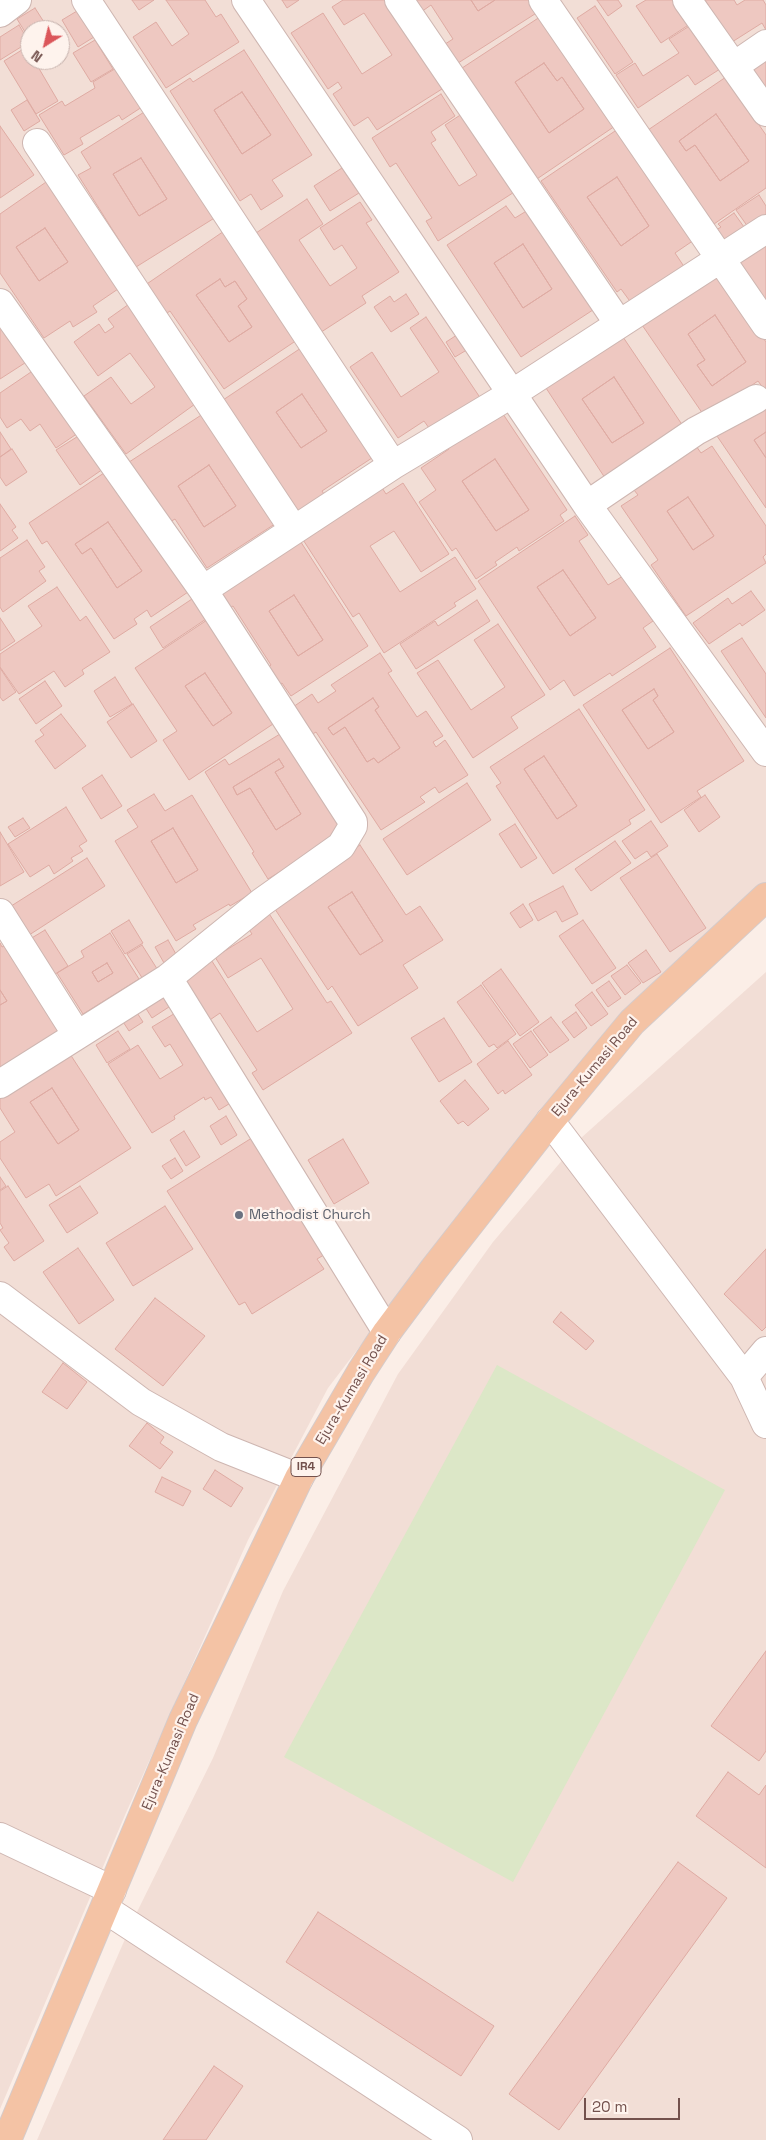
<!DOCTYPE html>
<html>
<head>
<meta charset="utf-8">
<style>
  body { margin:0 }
  #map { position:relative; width:766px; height:2140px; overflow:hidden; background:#fbeee7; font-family:"Space Grotesk",sans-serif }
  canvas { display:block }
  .north { position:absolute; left:20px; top:20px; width:50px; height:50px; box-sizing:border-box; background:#fef3ed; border:1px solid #c6b2ad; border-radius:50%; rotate:216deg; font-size:14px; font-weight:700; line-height:20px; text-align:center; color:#73514d }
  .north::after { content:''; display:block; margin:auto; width:18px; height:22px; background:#db565a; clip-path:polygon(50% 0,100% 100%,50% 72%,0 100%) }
  .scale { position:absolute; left:584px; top:2098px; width:96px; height:22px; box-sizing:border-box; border:2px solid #73514d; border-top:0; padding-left:6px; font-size:15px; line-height:18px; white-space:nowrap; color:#73514d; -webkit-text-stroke:4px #fef3ed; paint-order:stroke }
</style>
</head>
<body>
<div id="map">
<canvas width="766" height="2140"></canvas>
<div class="north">N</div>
<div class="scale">20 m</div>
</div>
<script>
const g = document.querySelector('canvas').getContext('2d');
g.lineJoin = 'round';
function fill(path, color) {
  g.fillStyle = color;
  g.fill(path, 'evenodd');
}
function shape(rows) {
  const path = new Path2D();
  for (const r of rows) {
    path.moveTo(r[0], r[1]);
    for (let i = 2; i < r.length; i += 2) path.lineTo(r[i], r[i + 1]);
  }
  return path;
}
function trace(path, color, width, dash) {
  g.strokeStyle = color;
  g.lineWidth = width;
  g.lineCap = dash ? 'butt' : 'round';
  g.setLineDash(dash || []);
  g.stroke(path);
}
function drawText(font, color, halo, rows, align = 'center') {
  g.font = font + ' "Space Grotesk",sans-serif';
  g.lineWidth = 4.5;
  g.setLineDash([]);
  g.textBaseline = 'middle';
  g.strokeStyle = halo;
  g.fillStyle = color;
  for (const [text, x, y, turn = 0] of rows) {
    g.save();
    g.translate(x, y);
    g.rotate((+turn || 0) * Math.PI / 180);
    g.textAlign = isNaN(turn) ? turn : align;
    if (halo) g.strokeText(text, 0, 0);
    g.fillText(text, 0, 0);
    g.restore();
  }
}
fill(shape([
  [0,0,766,0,766,887,487,1180,328,1388,248,1540,125,1815,0,2109],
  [30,30,60,30,60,60,30,60],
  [766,972,766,2140,37,2140,136,1914,213,1758,283,1591,398,1374,493,1242,581,1138]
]), '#f2ded6');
fill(shape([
  [497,1365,725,1490,513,1882,284,1757]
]), '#dce7c7');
const building = shape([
  [132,0,154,0,139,10,132,0],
  [166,0,205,0,216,17,221,14,239,42,166,88,133,37,156,22,172,46,189,34,166,0],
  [282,0,299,0,287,8,282,0],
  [343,0,392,0,442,89,377,130,368,117,354,126,333,94,342,88,338,82,328,89,291,33,323,13,362,74,392,55,364,13,344,25,332,7,343,0],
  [402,0,471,0,478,11,495,0,531,0,538,12,455,65,442,46,453,39,431,5,414,17,402,0],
  [471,0,495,0,478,11,471,0],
  [597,0,618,0,622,6,608,16,597,0],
  [646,0,674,0,690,24,661,43,636,6,646,0],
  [705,0,734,0,737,5,745,0,763,0,766,5,766,30,762,23,732,42,705,0],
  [595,6,633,62,615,74,577,18,595,6],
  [35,8,49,30,30,30,30,40,17,19,35,8],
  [77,11,94,37,78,47,62,20,77,11],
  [549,11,618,124,528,185,456,72,549,11],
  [544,63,557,81,562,77,584,109,549,133,515,82,544,63],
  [19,25,29,42,0,60,0,37,19,25],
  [691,25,720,69,695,85,688,75,638,108,616,75,635,63,643,76,679,53,669,39,691,25],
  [95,40,113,69,91,82,73,53,95,40],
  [30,45,30,60,34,60,58,101,36,114,4,61,30,45],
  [244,50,312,155,272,180,283,196,261,210,251,194,240,201,170,91,190,78,193,82,244,50],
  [242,92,271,135,242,154,214,110,242,92],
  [766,55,766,89,750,66,766,55],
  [544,63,557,81,562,77,584,109,549,133,515,82,544,63],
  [118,67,142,107,122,120,119,115,80,138,83,144,64,155,39,115,62,101,65,106,95,88,93,82,118,67],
  [726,77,766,135,766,188,714,224,648,130,726,77],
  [716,114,749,161,720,181,695,145,686,151,679,141,716,114],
  [242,92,271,135,242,154,214,110,242,92],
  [441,94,455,116,431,132,436,140,431,143,459,186,477,175,445,125,468,110,519,189,438,241,426,221,432,218,396,163,390,167,372,138,441,94],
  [27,100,40,121,24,131,11,110,27,100],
  [149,109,216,217,136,267,78,175,91,168,81,152,149,109],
  [141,158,167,199,139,216,113,174,141,158],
  [716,114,749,161,720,181,695,145,686,151,679,141,716,114],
  [0,126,34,175,0,198,0,126],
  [621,127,697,238,675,253,685,268,632,304,621,289,617,292,541,181,621,127],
  [617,177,649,226,621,246,587,197,617,177],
  [141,158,167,199,139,216,113,174,141,158],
  [342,168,359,193,330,211,314,186,342,168],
  [617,177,649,226,621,246,587,197,617,177],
  [49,180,121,287,93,306,97,312,73,327,70,321,44,338,0,273,0,214,49,180],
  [45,228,68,262,39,281,16,247,45,228],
  [759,195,766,206,766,215,748,227,736,210,759,195],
  [307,199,323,224,299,240,330,286,357,268,342,245,334,250,320,228,360,202,372,220,366,223,399,272,362,296,366,303,312,338,247,239,307,199],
  [506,206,515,218,533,207,599,306,521,357,447,245,506,206],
  [523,244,552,289,523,308,494,263,523,244],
  [734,213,744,227,717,245,710,234,721,227,718,224,734,213],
  [230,227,300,338,224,389,170,311,158,319,138,290,230,227],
  [220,279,225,287,235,281,247,299,238,306,252,327,229,342,196,295,220,279],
  [45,228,68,262,39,281,16,247,45,228],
  [766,239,766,317,731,262,766,239],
  [523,244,552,289,523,308,494,263,523,244],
  [717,270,766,342,766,392,758,381,705,417,640,322,717,270],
  [715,315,746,362,712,386,697,365,705,360,688,334,715,315],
  [220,279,225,287,235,281,247,299,238,306,252,327,229,342,196,295,220,279],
  [406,294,419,314,391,332,374,307,390,296,394,302,406,294],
  [132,302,202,399,126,454,84,396,111,377,131,404,155,387,130,353,98,376,74,342,99,324,105,333,114,327,108,319,132,302],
  [715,315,746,362,712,386,697,365,705,360,688,334,715,315],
  [426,317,483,402,434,435,424,421,398,438,350,367,372,352,401,397,439,372,410,328,426,317],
  [0,321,28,361,0,379,0,321],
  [460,333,470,348,455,357,446,342,460,333],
  [623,337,685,429,607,481,546,388,623,337],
  [614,377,644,423,612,443,582,399,614,377],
  [307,344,381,452,322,491,326,497,297,523,217,404,307,344],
  [302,394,327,431,301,448,276,412,302,394],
  [34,370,78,433,56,448,40,424,30,431,21,419,7,428,0,417,0,393,34,370],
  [614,377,644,423,612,443,582,399,614,377],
  [302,394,327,431,301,448,276,412,302,394],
  [766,404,766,432,754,440,766,458,766,508,717,436,766,404],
  [499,408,567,510,560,515,564,521,519,551,517,547,495,562,497,565,476,579,456,548,452,551,419,502,436,490,421,468,449,449,446,444,499,408],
  [495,459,529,510,496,531,462,481,495,459],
  [209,410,281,520,207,568,175,519,163,526,123,466,209,410],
  [209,465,236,506,204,527,178,486,209,465],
  [0,432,11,449,0,457,0,432],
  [766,432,766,458,754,440,766,432],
  [80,435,103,469,80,485,56,450,80,435],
  [694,443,701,453,712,446,766,526,766,554,763,557,766,563,686,616,651,565,658,560,621,506,638,495,630,485,694,443],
  [688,497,714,536,693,550,667,511,688,497],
  [12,449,27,472,6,486,0,477,0,457,12,449],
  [495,459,529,510,496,531,462,481,495,459],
  [209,465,236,506,204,527,178,486,209,465],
  [113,467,194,588,151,617,147,610,134,619,137,624,114,639,47,541,42,544,29,523,113,467],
  [108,522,142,571,117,588,91,548,82,554,75,544,108,522],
  [377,480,386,494,403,483,449,554,421,572,394,531,370,546,400,592,455,557,476,589,454,603,456,606,384,653,359,613,353,617,298,532,377,480],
  [688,497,714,536,693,550,667,511,688,497],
  [0,504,16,527,12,530,18,538,0,551,0,504],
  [575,516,588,535,579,541,608,585,623,576,653,621,643,628,656,647,612,676,610,673,574,696,564,680,550,690,478,581,575,516],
  [563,570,596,618,570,636,537,587,563,570],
  [108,522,142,571,117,588,91,548,82,554,75,544,108,522],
  [295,533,368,646,291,696,282,683,276,687,265,670,271,665,233,606,222,612,207,589,295,533],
  [294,595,323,640,298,656,269,611,294,595],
  [27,540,45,567,39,571,46,581,3,612,0,607,0,558,27,540],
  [563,570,596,618,570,636,537,587,563,570],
  [57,587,80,621,86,616,110,652,82,670,84,674,65,687,54,671,19,694,0,667,0,654,42,626,28,606,57,587],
  [751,591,765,610,742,626,740,623,709,644,693,623,728,598,732,604,751,591],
  [294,595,323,640,298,656,269,611,294,595],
  [195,597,209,617,163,648,150,627,195,597],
  [477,600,490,621,416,669,400,644,435,621,438,626,477,600],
  [0,618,15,641,0,651,0,618],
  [207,620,276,722,189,780,163,740,177,731,135,668,207,620],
  [205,673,232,713,213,726,185,686,205,673],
  [498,624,545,695,511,717,518,728,473,758,417,673,438,660,471,710,505,687,474,640,498,624],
  [742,638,766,674,766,718,721,651,742,638],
  [670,648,744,761,697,791,701,797,661,823,583,705,670,648],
  [654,689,658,696,653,700,674,732,648,749,622,710,654,689],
  [380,653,392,671,388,673,417,717,426,711,443,736,433,742,436,747,445,740,468,775,439,793,435,787,420,797,425,802,381,830,316,732,311,735,293,707,312,694,318,703,336,691,331,685,380,653],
  [373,698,379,707,375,710,400,748,378,763,374,758,367,762,345,727,333,735,328,728,373,698],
  [0,668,16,692,3,701,0,697,0,668],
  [205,673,232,713,213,726,185,686,205,673],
  [115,677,132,704,110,717,94,691,115,677],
  [45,681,62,706,36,724,19,699,45,681],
  [654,689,658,696,653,700,674,732,648,749,622,710,654,689],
  [373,698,379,707,375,710,400,748,378,763,374,758,367,762,345,727,333,735,328,728,373,698],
  [133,704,157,741,131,758,107,722,133,704],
  [579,709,645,810,629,820,631,824,553,874,496,786,501,783,490,767,579,709],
  [544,756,577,806,557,819,524,769,544,756],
  [61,714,86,746,55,769,35,741,44,735,40,730,61,714],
  [285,731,347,831,268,879,252,853,254,852,205,772,225,759,229,765,285,731],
  [279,759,284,767,275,772,301,814,276,830,250,788,237,795,233,787,279,759],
  [544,756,577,806,557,819,524,769,544,756],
  [279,759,284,767,275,772,301,814,276,830,250,788,237,795,233,787,279,759],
  [102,775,122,806,101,819,82,788,102,775],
  [467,783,491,820,407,875,383,839,467,783],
  [154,794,165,811,192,795,252,893,230,906,229,904,193,925,196,929,176,941,115,841,138,827,127,810,154,794],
  [173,828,198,870,176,883,151,841,173,828],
  [705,795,720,817,699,832,684,810,705,795],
  [66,807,87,841,79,846,83,851,71,858,73,861,54,874,49,865,30,877,8,844,66,807],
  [23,818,30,828,15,837,8,827,23,818],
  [651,821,668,846,651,857,647,851,635,859,622,841,651,821],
  [515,824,537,858,521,868,499,834,515,824],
  [173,828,198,870,176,883,151,841,173,828],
  [0,832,24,872,0,886,0,832],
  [615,841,631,863,591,891,575,869,615,841],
  [360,845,406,915,420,906,443,940,403,965,418,988,358,1026,332,986,328,990,271,903,360,845],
  [352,892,383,941,360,955,328,907,352,892],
  [657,854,706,928,670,952,620,878,657,854],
  [87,858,105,886,26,937,8,908,87,858],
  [563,886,578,914,562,922,556,911,538,921,529,904,563,886],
  [352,892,383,941,360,955,328,907,352,892],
  [523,904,533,920,520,928,510,913,523,904],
  [266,909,327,1003,331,1001,352,1033,263,1090,252,1073,257,1070,220,1013,204,1024,175,980,210,958,257,1032,293,1009,261,958,228,978,215,957,252,934,244,922,266,909],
  [129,920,143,943,125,954,111,931,129,920],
  [583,920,616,968,592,984,559,936,583,920],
  [45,930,68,966,52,976,30,939,45,930],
  [110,933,139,979,83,1014,57,973,84,957,81,951,110,933],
  [107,963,113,973,98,982,92,972,107,963],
  [168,940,181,963,168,970,155,947,168,940],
  [14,941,63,1035,0,1076,0,1005,7,1001,0,990,0,943,2,947,14,941],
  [142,945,161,975,146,984,127,954,142,945],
  [646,950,661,972,643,983,628,963,646,950],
  [107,963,113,973,98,982,92,972,107,963],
  [627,965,641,983,625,995,611,976,627,965],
  [501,969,539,1022,520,1036,482,983,501,969],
  [609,981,621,998,608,1007,596,990,609,981],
  [481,985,516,1034,497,1048,494,1044,489,1047,457,1002,481,985],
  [161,987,172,1005,152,1018,140,999,161,987],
  [0,990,7,1001,0,1005,0,990],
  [592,992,608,1014,591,1026,575,1005,592,992],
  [132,1005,143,1022,129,1031,118,1014,132,1005],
  [182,1009,237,1099,219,1110,211,1097,205,1100,204,1097,174,1116,175,1119,152,1133,108,1064,138,1045,160,1079,183,1065,170,1044,165,1047,152,1027,182,1009],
  [576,1012,587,1028,574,1038,562,1022,576,1012],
  [551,1017,569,1040,550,1053,533,1030,551,1017],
  [444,1018,472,1062,439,1082,411,1038,444,1018],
  [118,1031,130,1049,107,1063,96,1045,118,1031],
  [531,1031,548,1055,530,1068,513,1044,531,1031],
  [508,1041,532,1075,505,1094,503,1090,498,1094,477,1064,508,1041],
  [70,1054,131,1148,56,1196,49,1184,26,1198,0,1158,0,1142,15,1132,0,1108,0,1098,70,1054],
  [52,1088,79,1130,58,1144,30,1102,52,1088],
  [465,1080,489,1109,468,1126,463,1121,458,1124,440,1101,465,1080],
  [52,1088,79,1130,58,1144,30,1102,52,1088],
  [226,1116,237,1135,221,1145,210,1126,226,1116],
  [184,1131,200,1157,186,1166,170,1140,184,1131],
  [255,1136,329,1252,317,1259,324,1269,252,1314,245,1302,239,1305,167,1191,255,1136],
  [343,1139,369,1183,334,1204,308,1160,343,1139],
  [175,1158,183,1171,171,1179,162,1166,175,1158],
  [0,1177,6,1186,0,1190,0,1177],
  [8,1186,44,1241,14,1261,4,1247,9,1243,0,1230,3,1228,0,1223,0,1191,8,1186],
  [80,1186,98,1213,67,1233,49,1205,80,1186],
  [165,1206,193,1249,133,1286,106,1243,165,1206],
  [78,1248,114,1300,79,1324,43,1272,78,1248],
  [766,1249,766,1327,762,1331,724,1294,766,1249],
  [155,1298,205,1336,163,1386,115,1349,155,1298],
  [561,1312,594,1341,586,1350,553,1322,561,1312],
  [63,1363,87,1382,67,1409,42,1392,63,1363],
  [147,1423,164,1437,160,1443,173,1452,160,1469,129,1446,147,1423],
  [215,1470,243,1488,231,1507,203,1489,215,1470],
  [162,1477,191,1491,183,1506,155,1492,162,1477],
  [766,1651,766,1751,759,1761,711,1726,766,1651],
  [728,1772,759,1795,766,1785,766,1868,696,1816,728,1772],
  [678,1862,727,1898,559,2130,509,2094,678,1862],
  [318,1912,494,2026,461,2076,286,1962,318,1912],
  [214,2066,243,2086,206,2140,163,2140,214,2066]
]);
fill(building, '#eec8c1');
trace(building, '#dfaba3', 1);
const street = shape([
  [86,0,393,465],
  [246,0,587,505,766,752],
  [399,0,619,324],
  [543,0,766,325],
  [687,0,766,112],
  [0,13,17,0],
  [734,66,766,44],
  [37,143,294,530],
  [0,303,203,590,353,822,353,826,341,846,262,902,168,978,0,1084],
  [587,505,696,431,756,399],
  [203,590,393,465,513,393,766,229],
  [0,913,77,1035],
  [168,978,387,1332],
  [550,1121,744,1377,766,1424],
  [0,1296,141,1402,221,1447,299,1478],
  [744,1377,766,1351],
  [0,1837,112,1890],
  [105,1909,458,2140]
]);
const primary = shape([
  [7,2140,183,1720,299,1478,361,1372,387,1332,434,1269,550,1121,632,1022,766,897]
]);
trace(street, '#ceb6b1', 30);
trace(primary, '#d5cbca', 30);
trace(street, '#fff', 28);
trace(primary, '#f4c3a5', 28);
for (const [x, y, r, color] of [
  [239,1215,5,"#6b7280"]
]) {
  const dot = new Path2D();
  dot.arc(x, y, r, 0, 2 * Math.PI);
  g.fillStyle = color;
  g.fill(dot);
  trace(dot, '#fef3ed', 2);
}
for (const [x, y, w] of [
  [306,1467,30]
]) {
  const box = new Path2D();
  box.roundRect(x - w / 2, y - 9.5, w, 19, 4);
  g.fillStyle = '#fef3ed';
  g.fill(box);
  trace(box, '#73514d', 1);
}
drawText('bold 12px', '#73514d', null, [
  ["IR4",306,1467]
]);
drawText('14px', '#73514d', '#fef3ed', [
  ["Ejura-Kumasi Road",595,1067,-50],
  ["Ejura-Kumasi Road",352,1390,-59],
  ["Ejura-Kumasi Road",171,1752,-67]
]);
drawText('14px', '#5b616d', '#fef3ed', [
  ["Methodist Church",249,1215]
], 'left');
</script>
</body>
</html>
